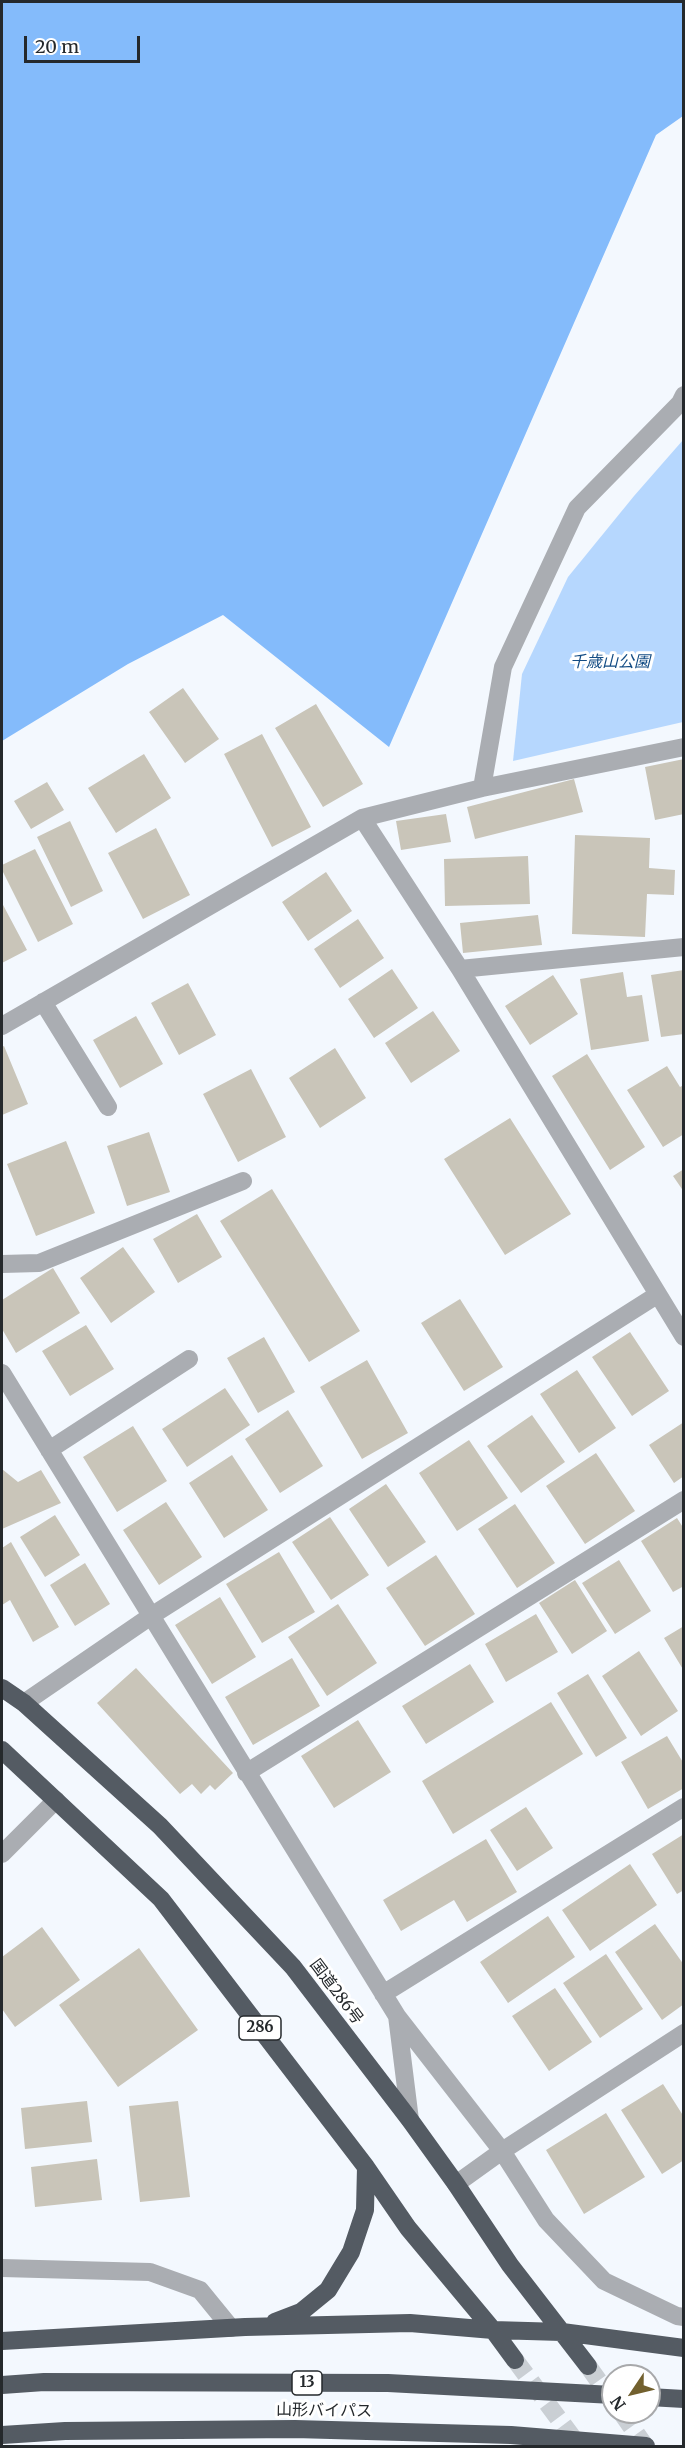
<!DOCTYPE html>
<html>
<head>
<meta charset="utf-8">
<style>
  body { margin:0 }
  #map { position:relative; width:685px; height:2448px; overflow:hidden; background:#f3f8fe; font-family:Merriweather,serif }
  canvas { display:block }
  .frame { position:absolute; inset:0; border:3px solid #25292c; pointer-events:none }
  .north { position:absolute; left:601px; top:2364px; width:60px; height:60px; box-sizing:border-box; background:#fff; border:2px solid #a8a9ab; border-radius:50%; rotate:235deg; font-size:16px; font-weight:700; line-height:24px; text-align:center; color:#25292c }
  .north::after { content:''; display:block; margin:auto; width:21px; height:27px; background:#72602e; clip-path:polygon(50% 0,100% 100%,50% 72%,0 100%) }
  .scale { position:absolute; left:24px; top:36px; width:116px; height:27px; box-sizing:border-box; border:3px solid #25292c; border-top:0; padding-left:8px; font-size:18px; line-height:21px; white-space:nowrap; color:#25292c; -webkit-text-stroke:4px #fff; paint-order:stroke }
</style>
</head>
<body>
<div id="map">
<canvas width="685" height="2448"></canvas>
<div class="frame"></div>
<div class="north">N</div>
<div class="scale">20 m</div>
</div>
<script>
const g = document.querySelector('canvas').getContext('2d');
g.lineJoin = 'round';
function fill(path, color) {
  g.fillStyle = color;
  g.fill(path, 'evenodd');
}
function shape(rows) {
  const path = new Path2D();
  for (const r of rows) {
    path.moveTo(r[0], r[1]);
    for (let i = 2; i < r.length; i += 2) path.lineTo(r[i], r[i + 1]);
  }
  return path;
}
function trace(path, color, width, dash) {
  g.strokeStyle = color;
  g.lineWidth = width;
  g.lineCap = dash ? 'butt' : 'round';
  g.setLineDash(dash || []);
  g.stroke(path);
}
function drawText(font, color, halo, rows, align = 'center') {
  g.font = font + ' Merriweather,"Noto Sans JP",serif';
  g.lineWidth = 6;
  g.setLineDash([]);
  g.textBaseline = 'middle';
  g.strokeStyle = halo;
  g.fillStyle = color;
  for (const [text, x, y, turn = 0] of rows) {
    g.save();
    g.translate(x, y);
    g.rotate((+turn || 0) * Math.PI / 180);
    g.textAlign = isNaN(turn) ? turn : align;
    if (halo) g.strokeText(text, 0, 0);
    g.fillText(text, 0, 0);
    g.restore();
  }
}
fill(shape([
  [683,440,683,722,513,761,522,674,568,577,634,496]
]), '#b6d7fe');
fill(shape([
  [2,2,683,2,683,116,656,135,389,747,223,615,128,664,2,741]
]), '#84bbfb');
fill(shape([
  [183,688,219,739,185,763,149,712],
  [316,704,363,784,323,807,275,728],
  [262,734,311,827,272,847,224,754],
  [144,754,171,798,116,833,88,788],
  [684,759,684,814,655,820,645,767],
  [574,779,583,812,475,839,467,807],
  [47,782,64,810,31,829,14,801],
  [446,814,451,842,401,850,396,821],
  [70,821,103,891,71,907,37,837],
  [156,828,190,895,143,919,108,853],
  [575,835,650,838,649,868,675,870,674,895,647,894,645,937,572,934],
  [35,849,73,924,38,942,2,870,2,865],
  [528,856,530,904,445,906,444,859],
  [326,872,352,911,308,941,282,902],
  [2,903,27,950,2,963],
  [538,915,542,945,463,953,460,923],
  [358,919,384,958,340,988,314,949],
  [392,969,418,1008,374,1038,348,999],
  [684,970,684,1034,661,1037,651,975],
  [623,972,627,997,642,995,649,1041,591,1050,580,979],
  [553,975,578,1014,530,1045,505,1006],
  [188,983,216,1035,179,1055,151,1003],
  [433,1011,460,1051,411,1083,385,1043],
  [136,1016,163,1064,120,1088,93,1040],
  [4,1046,28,1104,2,1115,2,1047],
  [335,1048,366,1098,320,1128,289,1078],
  [587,1054,645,1147,610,1170,552,1076],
  [667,1066,680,1087,684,1085,684,1134,663,1147,627,1090],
  [251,1069,286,1137,238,1162,203,1094],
  [510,1118,571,1214,505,1255,444,1159],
  [149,1132,170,1192,127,1206,107,1146],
  [66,1141,95,1213,36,1236,7,1164],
  [684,1169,684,1192,673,1176],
  [272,1189,360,1331,309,1362,220,1221],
  [197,1214,222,1257,178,1283,153,1239],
  [123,1247,155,1292,111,1323,80,1278],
  [53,1268,80,1313,16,1353,2,1329,2,1300],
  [460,1299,503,1367,464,1391,421,1323],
  [86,1325,114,1369,70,1396,42,1351],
  [630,1332,669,1391,632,1416,592,1357],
  [264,1337,295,1392,258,1413,227,1358],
  [367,1360,408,1433,362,1459,320,1387],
  [577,1370,616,1428,579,1453,540,1394],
  [225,1388,250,1425,187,1467,162,1429],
  [288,1410,323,1466,280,1493,245,1439],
  [532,1415,565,1462,521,1493,487,1446],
  [684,1422,684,1476,674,1483,649,1445],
  [133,1426,167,1481,117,1512,83,1457],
  [469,1440,508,1498,457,1531,419,1473],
  [596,1453,635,1511,585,1544,546,1486],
  [232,1455,268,1510,224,1538,189,1483],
  [2,1469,18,1482,41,1470,61,1503,2,1529],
  [386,1484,426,1542,388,1567,349,1509],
  [166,1502,202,1557,159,1585,123,1530],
  [515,1504,555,1563,517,1588,478,1529],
  [55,1515,80,1555,45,1577,20,1537],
  [330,1517,369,1575,331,1600,292,1542],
  [677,1518,684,1529,684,1586,673,1592,641,1541],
  [11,1542,59,1627,33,1642,10,1600,2,1605,2,1548],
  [279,1552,315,1612,262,1643,226,1584],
  [436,1555,475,1614,425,1646,386,1588],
  [619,1560,651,1611,615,1634,582,1583],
  [85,1563,110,1604,75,1626,50,1585],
  [575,1580,607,1631,572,1654,539,1603],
  [220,1597,256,1657,212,1684,175,1625],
  [338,1604,377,1663,327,1696,288,1637],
  [536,1614,558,1652,506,1682,485,1644],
  [684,1626,684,1671,664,1638],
  [639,1651,678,1711,641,1736,602,1676],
  [292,1658,320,1706,253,1745,225,1697],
  [470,1664,494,1702,426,1744,402,1706],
  [136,1668,233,1773,215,1790,210,1785,201,1794,192,1784,180,1794,97,1703],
  [588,1674,627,1738,596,1757,557,1693],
  [551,1702,583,1754,453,1834,422,1781],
  [358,1720,391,1772,334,1808,301,1756],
  [667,1736,684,1764,684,1788,648,1809,621,1762],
  [526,1807,553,1848,517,1871,490,1830],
  [684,1834,684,1890,677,1894,652,1854],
  [486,1839,517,1892,467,1922,454,1900,401,1931,383,1900],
  [630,1864,657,1905,590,1951,562,1910],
  [548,1916,575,1957,508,2003,480,1962],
  [655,1924,684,1965,684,2004,662,2020,615,1952],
  [42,1927,80,1980,15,2027,2,2009,2,1957],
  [139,1948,198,2030,118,2087,59,2005],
  [606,1954,643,2009,600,2038,563,1983],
  [555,1988,592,2042,549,2071,512,2016],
  [663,2084,684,2117,684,2160,662,2174,621,2110],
  [87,2101,92,2142,25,2149,21,2108],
  [178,2101,190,2197,140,2202,129,2106],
  [606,2113,645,2177,584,2214,546,2150],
  [97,2159,102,2200,35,2207,31,2167]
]), '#c9c5b9');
trace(shape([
  [515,2360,579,2446],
  [588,2366,613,2401],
  [621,2412,645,2446]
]), '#cacfd4', 18, [18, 9]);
trace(shape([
  [482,788,503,667,577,508,680,403,684,395],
  [362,818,460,969,684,1337],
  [460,969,684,947],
  [43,1002,108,1107],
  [2,1026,362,818,482,788,684,747],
  [2,1264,39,1263,243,1181],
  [2,1373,397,2016,410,2120],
  [49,1450,189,1359],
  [24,1703,151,1616,657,1295],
  [246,1773,684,1500],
  [2,1854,56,1800],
  [383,1994,684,1807],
  [397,2016,502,2151,546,2220,604,2281,677,2316,684,2317],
  [456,2184,502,2151,684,2033]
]), '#aaadb2', 18);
trace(shape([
  [2,2268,150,2272,200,2290,231,2328]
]), '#aaadb2', 18);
trace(shape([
  [2,1688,24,1703,160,1826,293,1967,410,2120,456,2184,510,2265,588,2366],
  [2,1750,161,1899,366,2167,408,2228,493,2330,515,2360],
  [275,2322,301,2312,328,2290,351,2252,365,2210,366,2167],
  [2,2341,245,2327,410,2323,493,2330,562,2332,684,2348],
  [649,2397,684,2399]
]), '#545b63', 18);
trace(shape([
  [2,2385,44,2382,388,2383,613,2395],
  [2,2435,65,2431,295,2429,511,2435,646,2446]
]), '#545b63', 18);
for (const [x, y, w] of [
  [260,2028,42],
  [307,2383,30]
]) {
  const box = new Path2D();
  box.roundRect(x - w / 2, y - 12, w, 24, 4.5);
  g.fillStyle = '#fff';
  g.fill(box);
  trace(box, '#25292c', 1.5);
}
drawText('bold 15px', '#25292c', null, [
  ["286",260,2028],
  ["13",307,2383]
]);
drawText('italic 16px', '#134c84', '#fff', [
  ["千歳山公園",610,662]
]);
drawText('16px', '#25292c', '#fff', [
  ["国道286号",336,1992,53],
  ["山形バイパス",324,2411,1]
]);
</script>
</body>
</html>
